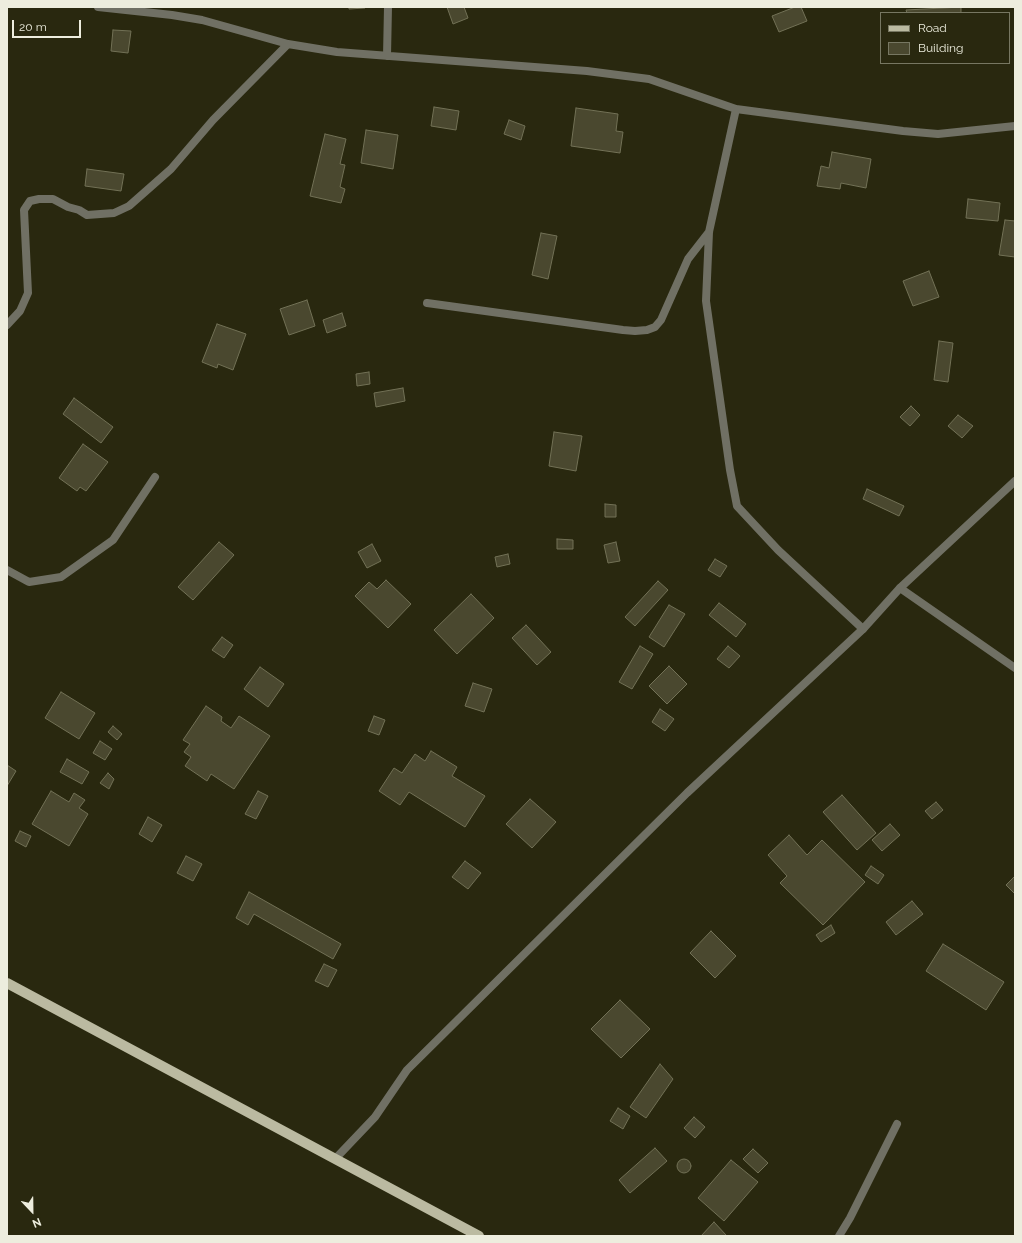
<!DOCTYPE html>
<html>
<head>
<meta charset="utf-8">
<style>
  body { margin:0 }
  #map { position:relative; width:1022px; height:1243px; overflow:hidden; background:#29280f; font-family:Raleway,sans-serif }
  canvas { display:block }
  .frame { position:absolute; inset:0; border:8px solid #ededde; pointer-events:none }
  .legend { position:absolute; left:880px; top:12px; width:130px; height:52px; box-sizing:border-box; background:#29280f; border:1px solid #777762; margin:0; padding:5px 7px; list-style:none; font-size:12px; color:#ededde }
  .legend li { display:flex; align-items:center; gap:8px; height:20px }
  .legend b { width:20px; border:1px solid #777762 }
  .north { position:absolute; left:12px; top:1191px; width:40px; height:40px; -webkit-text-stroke:3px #29280f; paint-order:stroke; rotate:158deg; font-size:11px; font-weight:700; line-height:16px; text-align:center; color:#ededde }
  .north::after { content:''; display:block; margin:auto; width:14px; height:18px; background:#ededde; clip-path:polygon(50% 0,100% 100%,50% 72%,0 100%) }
  .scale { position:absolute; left:12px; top:20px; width:69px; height:18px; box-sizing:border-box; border:2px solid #ededde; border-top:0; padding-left:5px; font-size:12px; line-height:14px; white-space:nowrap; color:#ededde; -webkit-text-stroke:3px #29280f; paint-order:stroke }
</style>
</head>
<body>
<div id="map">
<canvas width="1022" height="1243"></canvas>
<div class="frame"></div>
<ul class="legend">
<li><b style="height:5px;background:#bbbaa1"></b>Road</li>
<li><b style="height:11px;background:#4a482f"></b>Building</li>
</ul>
<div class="north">N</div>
<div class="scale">20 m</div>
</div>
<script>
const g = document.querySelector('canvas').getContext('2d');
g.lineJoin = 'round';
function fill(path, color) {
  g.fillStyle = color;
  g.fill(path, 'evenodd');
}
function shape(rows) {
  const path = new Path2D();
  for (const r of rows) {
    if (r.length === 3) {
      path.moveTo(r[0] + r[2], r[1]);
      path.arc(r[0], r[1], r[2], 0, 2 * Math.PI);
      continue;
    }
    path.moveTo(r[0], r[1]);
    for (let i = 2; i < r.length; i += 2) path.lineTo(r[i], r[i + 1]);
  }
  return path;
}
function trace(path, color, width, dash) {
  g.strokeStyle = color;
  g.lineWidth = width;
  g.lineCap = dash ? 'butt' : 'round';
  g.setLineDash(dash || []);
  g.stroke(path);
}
const building = shape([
  [349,7,365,7,365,8,349,9,349,7],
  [447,7,464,7,468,18,453,24,447,7],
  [795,7,801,7,807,21,779,32,772,16,795,7],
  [961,7,961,13,907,13,906,10,961,7],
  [113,30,131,31,128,53,111,51,113,30],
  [434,107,459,111,456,130,431,126,434,107],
  [576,108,618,114,616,131,623,132,620,153,571,146,576,108],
  [509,120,525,126,521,140,504,134,509,120],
  [366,130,398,135,393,169,361,163,366,130],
  [325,134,346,139,340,164,345,165,340,187,345,189,341,203,310,196,325,134],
  [832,152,871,159,866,188,841,183,840,189,817,186,821,166,829,168,832,152],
  [87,169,124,174,121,191,85,186,87,169],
  [968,199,1000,203,998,221,966,218,968,199],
  [1005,220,1015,221,1015,257,999,255,1005,220],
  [541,233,557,236,548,279,532,275,541,233],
  [929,271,939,297,913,306,903,281,929,271],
  [307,300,315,326,289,335,280,309,307,300],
  [342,313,346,326,327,333,323,320,342,313],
  [217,324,246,334,233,370,218,364,217,368,202,362,217,324],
  [939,341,953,343,948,382,934,380,939,341],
  [369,372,370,384,357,386,356,374,369,372],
  [403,388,405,401,376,407,374,393,403,388],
  [74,398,113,427,101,443,63,414,74,398],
  [911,406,920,415,910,426,900,417,911,406],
  [958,415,973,426,962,438,948,426,958,415],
  [554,432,582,436,576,471,549,466,554,432],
  [83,444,108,462,86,491,80,487,77,491,59,478,83,444],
  [867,489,904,506,899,516,863,499,867,489],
  [605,504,616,505,616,517,605,517,605,504],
  [557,539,573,540,573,549,557,549,557,539],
  [219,542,234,555,193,600,178,587,219,542],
  [616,542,620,561,608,563,604,545,616,542],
  [372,544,381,561,367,568,358,552,372,544],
  [508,554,510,564,497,567,495,557,508,554],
  [715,559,727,566,720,577,708,570,715,559],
  [386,580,411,604,388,628,355,596,369,582,377,589,386,580],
  [658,581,668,590,635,626,625,617,658,581],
  [471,594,494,618,457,654,434,630,471,594],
  [719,603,746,624,736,637,709,615,719,603],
  [669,605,685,614,664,647,649,637,669,605],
  [526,625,551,652,537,665,512,638,526,625],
  [222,637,233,645,224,658,212,650,222,637],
  [640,646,653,654,632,689,619,682,640,646],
  [728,646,740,656,729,668,717,659,728,646],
  [669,666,687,684,667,704,649,686,669,666],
  [260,667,284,684,268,707,244,689,260,667],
  [473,683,492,689,484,712,465,706,473,683],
  [61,692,95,713,79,739,45,718,61,692],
  [206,706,222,717,221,721,231,728,239,716,270,736,234,789,211,774,207,781,185,766,191,757,184,752,190,744,183,740,206,706],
  [660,709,674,719,665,731,652,722,660,709],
  [374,716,385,720,379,735,368,731,374,716],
  [113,726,122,734,117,740,108,732,113,726],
  [100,741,112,749,105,760,93,753,100,741],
  [431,751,457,767,452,776,485,796,465,827,409,792,400,805,379,791,394,768,402,773,415,754,425,761,431,751],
  [67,759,89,772,82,784,60,772,67,759],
  [7,765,16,771,7,786,7,765],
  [108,773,114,779,109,789,100,783,108,773],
  [51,791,69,802,74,793,85,800,79,808,88,814,69,846,32,824,51,791],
  [258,791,268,796,256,819,245,814,258,791],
  [842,795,876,833,857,850,823,812,842,795],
  [530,799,556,822,532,848,506,824,530,799],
  [936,802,943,810,932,819,925,811,936,802],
  [148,817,162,825,152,842,139,834,148,817],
  [890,824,900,835,882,851,872,840,890,824],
  [20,831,31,836,26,847,15,841,20,831],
  [789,835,807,855,822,840,865,882,823,925,780,883,787,876,768,855,789,835],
  [186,856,202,864,193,881,177,873,186,856],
  [465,861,481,873,468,889,452,877,465,861],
  [871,866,884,875,878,884,865,875,871,866],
  [1015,876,1015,894,1006,885,1015,876],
  [249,892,341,944,333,959,254,914,248,925,236,918,249,892],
  [912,901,923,914,896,935,886,922,912,901],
  [831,925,835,933,821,942,816,935,831,925],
  [711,931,736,956,715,978,690,953,711,931],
  [943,944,1004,982,986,1010,926,971,943,944],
  [324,964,337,970,328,987,315,981,324,964],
  [620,1000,650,1029,621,1058,591,1029,620,1000],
  [660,1064,673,1079,646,1118,630,1107,660,1064],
  [618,1108,630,1116,623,1129,610,1121,618,1108],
  [694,1117,705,1127,695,1138,684,1128,694,1117],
  [655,1148,667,1161,630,1193,619,1180,655,1148],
  [753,1149,768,1163,758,1173,743,1159,753,1149],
  [684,1166,7],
  [731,1160,758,1182,724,1221,698,1198,731,1160],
  [714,1222,726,1235,725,1236,701,1236,714,1222]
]);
fill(building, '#4a482f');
trace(building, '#727156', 1);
trace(shape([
  [288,44,337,52,587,71,649,79,736,109,903,131,938,134,1015,126],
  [387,56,388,7],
  [736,109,709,232,706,301,730,470,737,506,778,550,863,629],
  [427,303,623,330,635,331,647,330,655,327,661,320,688,259,709,232],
  [7,325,20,311,28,293,24,210,30,201,39,199,53,199,68,207,79,210,87,215,114,213,129,206,171,169,213,120,288,44,202,20,172,15,98,7],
  [7,570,29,582,61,577,113,540,155,477],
  [900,588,1015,668],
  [839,1236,850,1218,897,1124]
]), '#707064', 8);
trace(shape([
  [336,1158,375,1117,407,1070,687,793,863,629,900,588,1015,481]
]), '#707064', 8);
trace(shape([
  [7,983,479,1236]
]), '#bbbaa1', 10);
</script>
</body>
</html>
